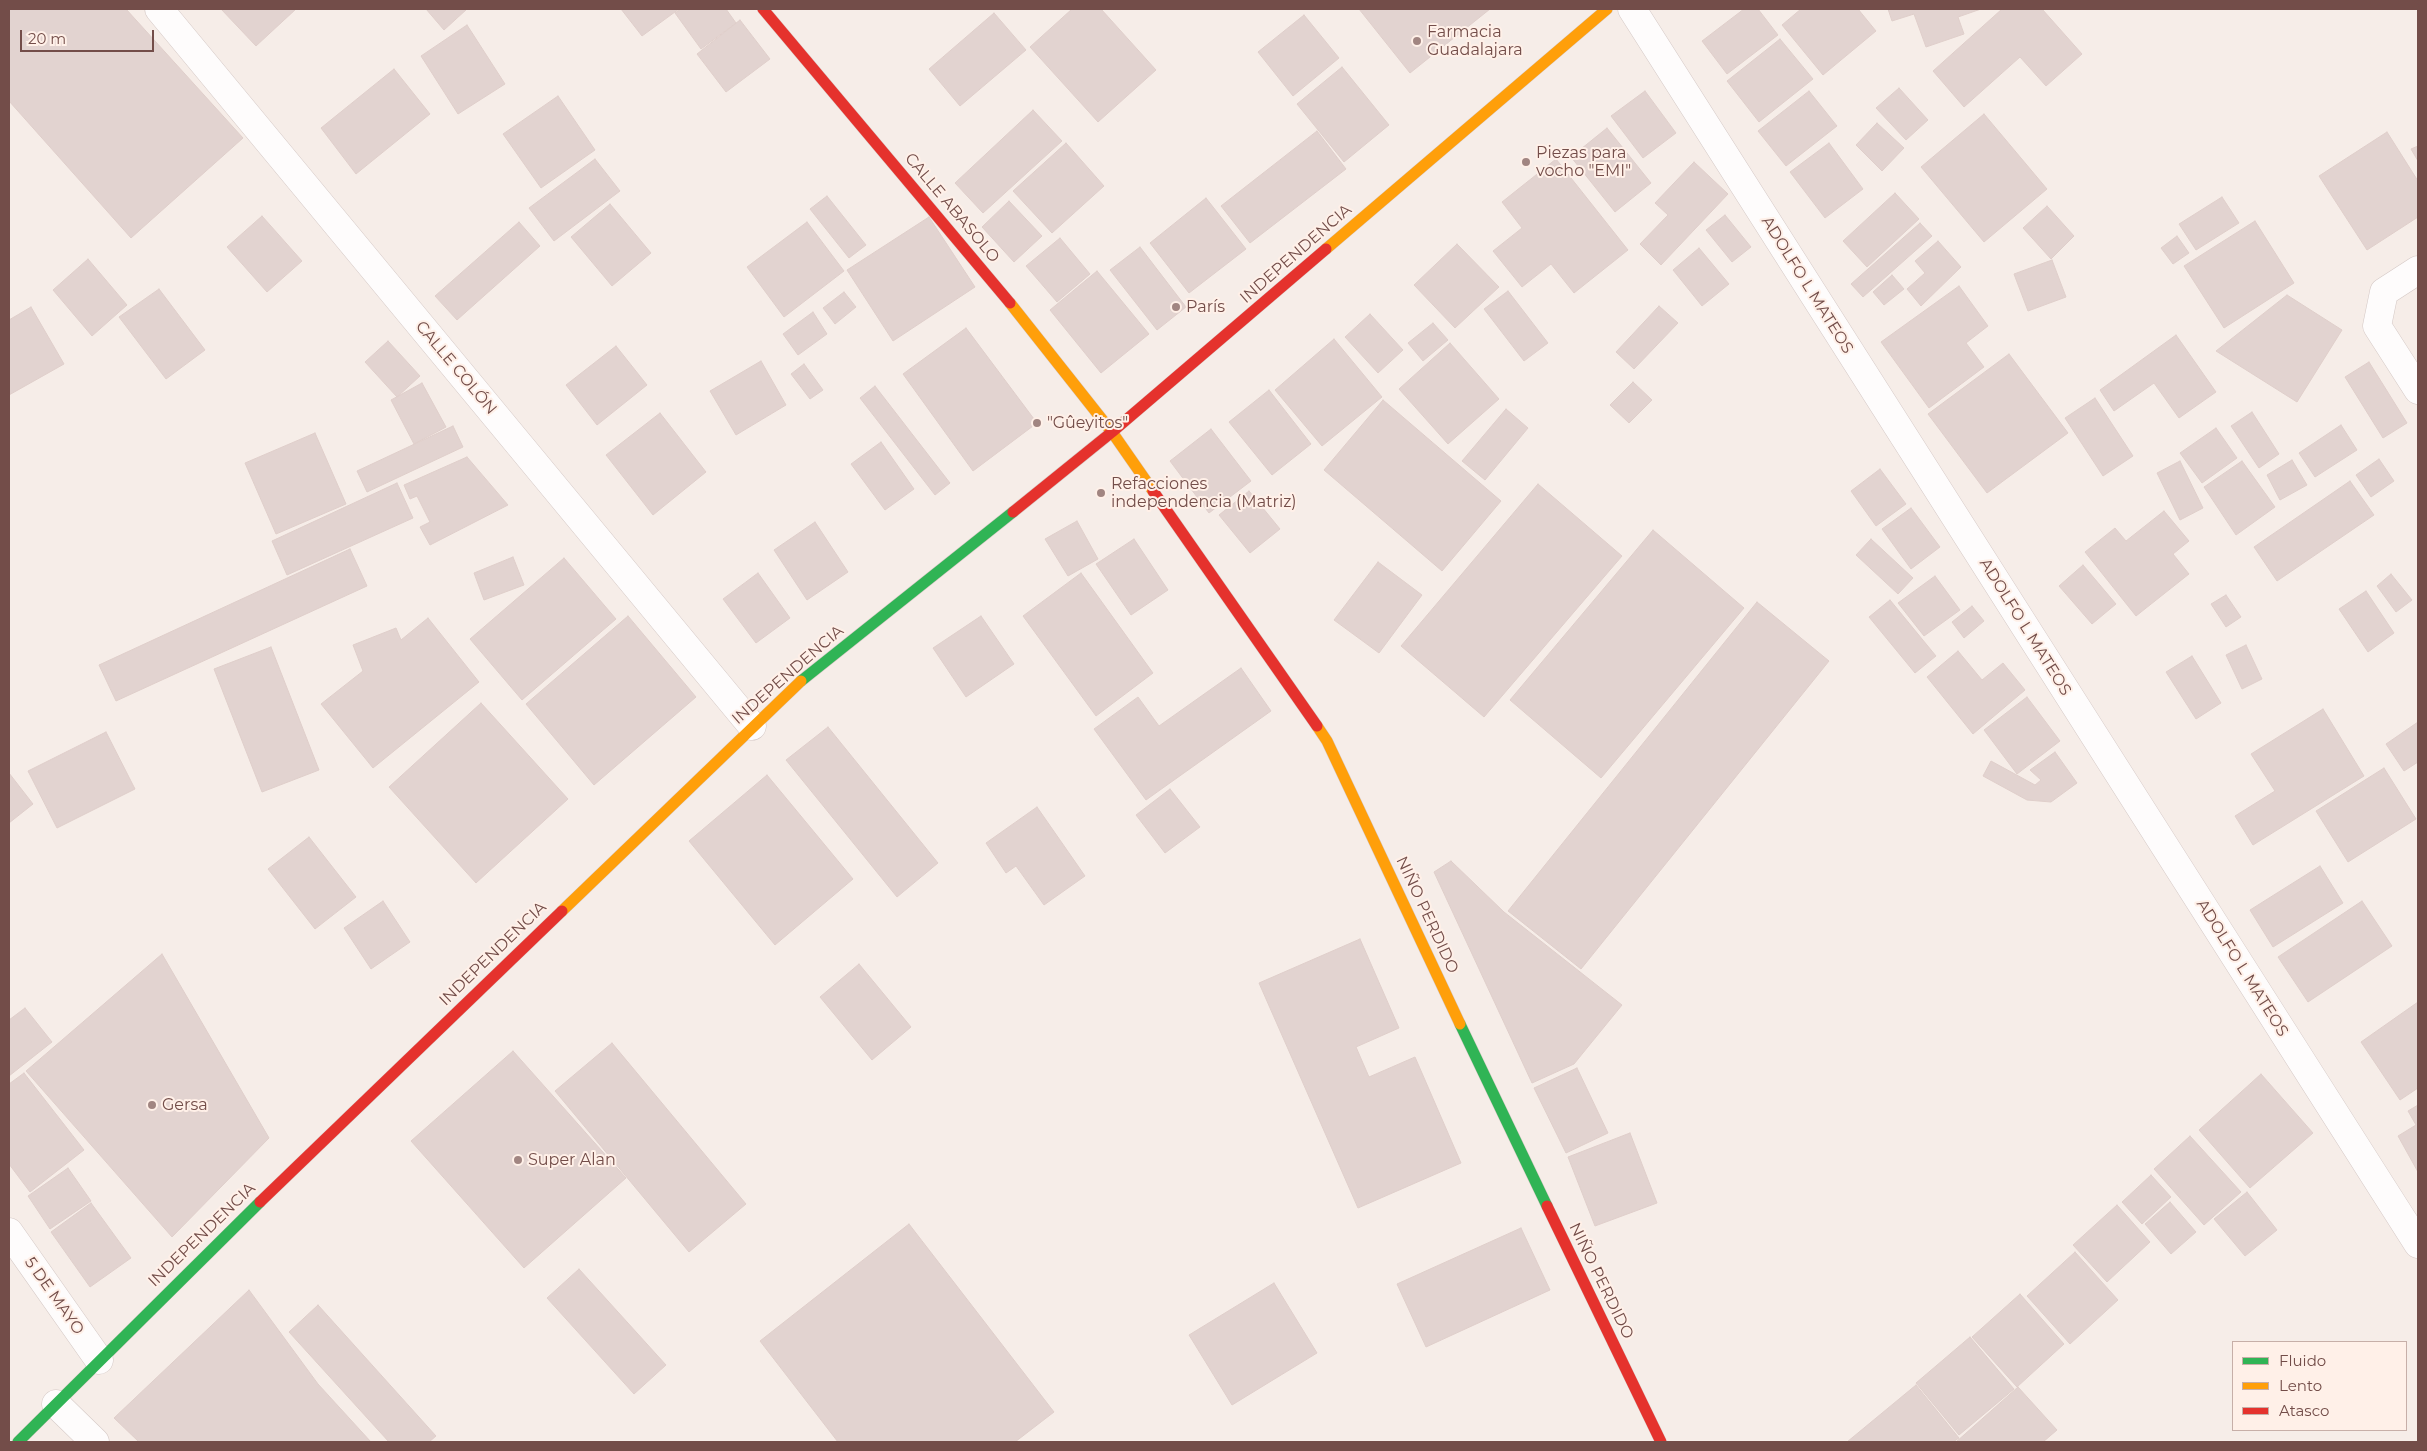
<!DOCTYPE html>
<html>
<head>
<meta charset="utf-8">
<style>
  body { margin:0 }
  #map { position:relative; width:2427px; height:1451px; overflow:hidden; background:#f6ede8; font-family:Montserrat,sans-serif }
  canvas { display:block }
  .frame { position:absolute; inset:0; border:10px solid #734d49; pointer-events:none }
  .legend { position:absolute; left:2232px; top:1341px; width:175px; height:90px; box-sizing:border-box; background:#fff0e8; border:1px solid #c7afa8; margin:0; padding:6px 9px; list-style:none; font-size:15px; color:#734d49 }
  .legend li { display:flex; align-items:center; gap:10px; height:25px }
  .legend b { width:25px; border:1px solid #c7afa8 }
  .scale { position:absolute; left:20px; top:30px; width:134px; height:22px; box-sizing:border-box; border:2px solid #734d49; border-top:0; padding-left:6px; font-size:15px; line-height:18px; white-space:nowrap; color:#734d49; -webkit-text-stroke:4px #fff0e8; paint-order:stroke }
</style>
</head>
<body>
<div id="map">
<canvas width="2427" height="1451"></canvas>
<div class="frame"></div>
<ul class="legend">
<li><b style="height:6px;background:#30b455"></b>Fluido</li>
<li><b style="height:6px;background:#ff9f0a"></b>Lento</li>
<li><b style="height:6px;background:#e5322d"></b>Atasco</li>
</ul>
<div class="scale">20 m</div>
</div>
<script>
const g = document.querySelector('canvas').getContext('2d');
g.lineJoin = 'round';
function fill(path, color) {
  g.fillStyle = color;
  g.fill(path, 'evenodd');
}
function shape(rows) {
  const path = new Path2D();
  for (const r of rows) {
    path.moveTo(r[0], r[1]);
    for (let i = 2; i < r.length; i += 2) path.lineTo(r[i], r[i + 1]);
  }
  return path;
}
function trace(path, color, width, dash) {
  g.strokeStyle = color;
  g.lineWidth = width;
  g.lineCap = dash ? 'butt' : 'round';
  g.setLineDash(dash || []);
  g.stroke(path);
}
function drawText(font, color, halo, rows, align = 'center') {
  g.font = font + ' Montserrat,sans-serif';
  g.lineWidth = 4;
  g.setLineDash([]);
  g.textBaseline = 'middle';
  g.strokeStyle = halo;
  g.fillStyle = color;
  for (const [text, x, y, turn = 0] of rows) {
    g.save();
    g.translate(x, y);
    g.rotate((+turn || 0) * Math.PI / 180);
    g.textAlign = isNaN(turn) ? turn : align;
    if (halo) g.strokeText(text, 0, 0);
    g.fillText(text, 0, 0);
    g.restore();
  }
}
const building = shape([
  [9,9,126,9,243,138,131,238,9,101,9,9],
  [221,9,296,9,256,46,221,9],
  [426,9,467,9,444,30,426,9],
  [621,9,679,9,642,36,621,9],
  [681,9,726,9,736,23,701,49,675,13,681,9],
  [1072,9,1101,9,1156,70,1098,122,1030,47,1072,9],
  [1359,9,1490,9,1410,73,1359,9],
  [1744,9,1758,9,1778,35,1727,74,1702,41,1744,9],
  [1801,9,1858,9,1876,31,1823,75,1782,25,1801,9],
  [1888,9,1981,9,1958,17,1964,34,1926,47,1914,14,1892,21,1888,9],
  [2002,9,2042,9,2082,54,2046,86,2020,57,1964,107,1933,71,2002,9],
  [994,13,1026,50,960,106,929,69,994,13],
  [1304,15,1339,58,1293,96,1258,52,1304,15],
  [740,20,770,59,726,92,697,54,740,20],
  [467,25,505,84,458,114,421,56,467,25],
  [1780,39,1813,79,1759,122,1727,81,1780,39],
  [1342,67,1389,125,1344,162,1297,104,1342,67],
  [394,69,430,114,356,174,321,128,394,69],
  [1899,88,1928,120,1906,140,1876,108,1899,88],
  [1645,91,1676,133,1643,158,1611,116,1645,91],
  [1809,91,1837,126,1786,166,1758,131,1809,91],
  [558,96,595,150,541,188,503,134,558,96],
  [1033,110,1062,141,983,213,955,183,1033,110],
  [1984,114,2047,189,1984,242,1921,167,1984,114],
  [1877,123,1904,148,1882,171,1856,145,1877,123],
  [1607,128,1651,183,1615,212,1571,157,1607,128],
  [1317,131,1346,169,1250,243,1221,206,1317,131],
  [2387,132,2418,181,2418,217,2367,250,2319,176,2387,132],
  [1066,143,1104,186,1052,233,1013,191,1066,143],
  [1829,143,1863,189,1825,218,1790,172,1829,143],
  [2418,146,2418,161,2411,149,2418,146],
  [595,159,620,191,554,241,529,208,595,159],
  [1556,159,1628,250,1574,293,1551,264,1522,287,1493,251,1522,228,1502,202,1556,159],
  [1694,162,1728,194,1661,265,1640,244,1668,215,1655,203,1694,162],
  [1895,193,1919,219,1867,267,1843,241,1895,193],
  [827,196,866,245,849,258,810,209,827,196],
  [2222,197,2239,223,2196,250,2179,224,2222,197],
  [1206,198,1246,249,1189,293,1150,243,1206,198],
  [1009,201,1042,236,1014,262,982,227,1009,201],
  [610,204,651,253,612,286,571,237,610,204],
  [2047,206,2074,236,2051,259,2023,228,2047,206],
  [1725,215,1751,247,1732,262,1706,230,1725,215],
  [262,216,302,261,267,292,227,247,262,216],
  [929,217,975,287,893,341,847,270,929,217],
  [2255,221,2294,283,2224,328,2184,266,2255,221],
  [519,222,540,246,457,320,435,296,519,222],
  [807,222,844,271,784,317,747,267,807,222],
  [1920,223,1932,236,1863,297,1851,284,1920,223],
  [2177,236,2189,253,2173,264,2161,248,2177,236],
  [1060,238,1090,274,1057,302,1026,266,1060,238],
  [1938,241,1961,267,1921,306,1907,289,1925,273,1915,261,1938,241],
  [1457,244,1499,287,1455,328,1414,285,1457,244],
  [1140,247,1186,307,1157,330,1110,270,1140,247],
  [1699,248,1729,284,1702,306,1673,270,1699,248],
  [88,259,127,305,92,336,53,290,88,259],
  [2052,260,2066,297,2028,311,2014,274,2052,260],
  [1097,271,1149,334,1101,373,1050,310,1097,271],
  [1892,275,1904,289,1884,305,1873,292,1892,275],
  [1959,286,1988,326,1966,343,1984,367,1929,408,1881,342,1959,286],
  [159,289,205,350,166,379,119,317,159,289],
  [1508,291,1548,343,1524,361,1484,309,1508,291],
  [844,292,856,307,835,324,823,308,844,292],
  [2287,295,2342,330,2297,402,2216,351,2287,295],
  [1659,306,1678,323,1634,369,1616,352,1659,306],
  [31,307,64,364,9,395,9,320,31,307],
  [813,312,827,334,798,355,783,334,813,312],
  [1370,314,1403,350,1378,373,1345,337,1370,314],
  [1433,323,1448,340,1423,361,1408,343,1433,323],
  [966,328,1037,423,973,471,903,374,966,328],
  [2176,335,2216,392,2179,418,2154,383,2114,411,2100,390,2176,335],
  [1334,339,1382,397,1322,446,1275,390,1334,339],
  [388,341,420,376,397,397,365,362,388,341],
  [1450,343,1499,399,1448,444,1399,389,1450,343],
  [616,346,647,385,597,425,566,385,616,346],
  [2009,354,2068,433,1987,493,1928,414,2009,354],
  [761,361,786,405,736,435,710,391,761,361],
  [2369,362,2407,423,2383,438,2345,377,2369,362],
  [804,364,823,390,810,399,791,374,804,364],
  [1633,382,1652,400,1629,423,1610,405,1633,382],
  [422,383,446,427,414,444,391,400,422,383],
  [875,386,950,483,935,495,860,398,875,386],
  [1269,390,1311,444,1272,475,1229,422,1269,390],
  [2095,398,2133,456,2103,476,2065,418,2095,398],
  [1383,400,1501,501,1442,571,1324,470,1383,400],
  [1506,409,1528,428,1485,480,1462,461,1506,409],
  [2252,412,2279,454,2259,468,2231,426,2252,412],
  [660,413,706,472,653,515,606,455,660,413],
  [2341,425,2357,450,2315,477,2299,453,2341,425],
  [453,426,463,447,367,492,357,471,453,426],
  [2216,428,2237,458,2202,483,2180,453,2216,428],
  [1211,429,1251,481,1209,513,1170,461,1211,429],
  [315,433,346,504,276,534,245,463,315,433],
  [881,442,914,489,885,510,851,464,881,442],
  [467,457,508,505,430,545,420,527,430,522,417,496,410,499,404,485,467,457],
  [2379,459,2394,481,2371,497,2356,475,2379,459],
  [2292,460,2307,485,2280,500,2267,475,2292,460],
  [2180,461,2203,508,2180,520,2157,473,2180,461],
  [2242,461,2275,507,2236,535,2204,487,2242,461],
  [1880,469,1906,504,1876,526,1851,491,1880,469],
  [2350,481,2374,515,2277,581,2254,547,2350,481],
  [397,483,413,518,287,575,272,541,397,483],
  [1538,484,1622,556,1484,717,1401,646,1538,484],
  [1249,491,1280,529,1250,553,1219,515,1249,491],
  [1911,508,1940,547,1911,569,1882,529,1911,508],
  [2164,511,2189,541,2173,554,2189,574,2136,616,2085,552,2115,528,2126,541,2164,511],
  [1077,521,1098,559,1068,576,1045,539,1077,521],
  [815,522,848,572,807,600,774,550,815,522],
  [1653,530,1744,608,1601,778,1510,700,1653,530],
  [1134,539,1168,590,1131,615,1096,564,1134,539],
  [1871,539,1913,578,1898,594,1856,555,1871,539],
  [350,549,367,586,116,701,99,665,350,549],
  [513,557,524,585,484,600,474,573,513,557],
  [564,558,616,619,522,700,470,639,564,558],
  [1378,562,1422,595,1379,653,1334,620,1378,562],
  [2083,565,2116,604,2092,624,2059,586,2083,565],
  [758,573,790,618,756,643,723,599,758,573],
  [1081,573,1153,673,1096,716,1023,616,1081,573],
  [2391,574,2412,600,2396,612,2377,586,2391,574],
  [1935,576,1960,610,1924,636,1898,603,1935,576],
  [2366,591,2394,633,2368,652,2339,609,2366,591],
  [2226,595,2241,617,2226,627,2211,604,2226,595],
  [1890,600,1936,656,1915,673,1869,617,1890,600],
  [1757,602,1829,661,1581,969,1508,911,1757,602],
  [1972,606,1984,621,1964,638,1952,622,1972,606],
  [628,616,696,697,594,785,526,704,628,616],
  [981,616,1014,664,966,697,933,648,981,616],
  [428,618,479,682,373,768,321,704,363,671,353,645,396,628,401,640,428,618],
  [2246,645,2262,679,2242,689,2226,655,2246,645],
  [271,647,319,770,262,792,214,669,271,647],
  [1958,651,1982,680,2003,663,2025,690,1973,734,1927,677,1958,651],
  [2192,656,2221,703,2196,719,2166,672,2192,656],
  [1241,668,1271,711,1146,800,1094,729,1138,697,1159,726,1241,668],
  [2027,697,2060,741,2017,774,1984,730,2027,697],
  [481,703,568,799,476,883,389,787,481,703],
  [2323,709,2364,776,2253,845,2235,816,2275,791,2251,754,2323,709],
  [2418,722,2418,762,2404,771,2386,744,2418,722],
  [828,727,938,863,897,897,786,760,828,727],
  [106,732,135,789,57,828,28,771,106,732],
  [2055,752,2077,783,2051,802,2027,800,1983,776,1991,761,2035,785,2041,780,2030,770,2055,752],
  [2384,768,2416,819,2348,862,2316,811,2384,768],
  [9,773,33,804,9,823,9,773],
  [767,775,853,879,775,945,689,841,767,775],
  [1170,789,1200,827,1165,853,1136,815,1170,789],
  [1037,807,1085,876,1044,905,1016,866,1006,873,986,843,1037,807],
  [309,837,356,897,315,929,268,869,309,837],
  [1451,861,1504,912,1622,1005,1574,1064,1532,1083,1434,872,1451,861],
  [2320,866,2343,903,2273,947,2250,910,2320,866],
  [383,901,410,942,371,969,344,928,383,901],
  [2362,901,2392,946,2308,1002,2278,957,2362,901],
  [1360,939,1399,1028,1356,1047,1369,1077,1415,1057,1461,1163,1358,1208,1259,983,1360,939],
  [162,954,269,1138,172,1237,26,1071,162,954],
  [859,964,911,1027,872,1060,820,997,859,964],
  [2418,1002,2418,1088,2400,1100,2361,1042,2418,1002],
  [25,1008,52,1042,9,1076,9,1020,25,1008],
  [612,1043,746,1204,689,1252,555,1091,612,1043],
  [513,1051,626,1178,524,1268,411,1141,513,1051],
  [1577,1068,1608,1133,1566,1153,1534,1088,1577,1068],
  [24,1073,84,1150,30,1192,9,1164,9,1084,24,1073],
  [2261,1074,2313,1133,2250,1188,2199,1130,2261,1074],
  [2418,1105,2418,1172,2398,1136,2416,1125,2408,1111,2418,1105],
  [1630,1133,1657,1203,1595,1226,1568,1157,1630,1133],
  [2190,1136,2241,1192,2204,1225,2154,1169,2190,1136],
  [68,1168,91,1201,50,1229,28,1196,68,1168],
  [2151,1175,2171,1197,2142,1224,2122,1202,2151,1175],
  [2247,1192,2277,1230,2245,1256,2214,1219,2247,1192],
  [2170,1202,2196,1232,2171,1254,2145,1224,2170,1202],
  [91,1203,131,1258,90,1287,51,1232,91,1203],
  [2117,1205,2150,1242,2107,1282,2073,1245,2117,1205],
  [909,1224,1054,1412,1015,1442,838,1442,760,1341,909,1224],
  [1521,1228,1550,1290,1426,1347,1397,1284,1521,1228],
  [2075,1252,2118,1300,2070,1344,2027,1296,2075,1252],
  [579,1269,666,1365,634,1394,547,1298,579,1269],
  [1274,1283,1317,1353,1232,1405,1189,1335,1274,1283],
  [249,1290,318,1384,371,1442,139,1442,114,1418,249,1290],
  [2020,1294,2064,1344,2017,1387,1972,1337,2020,1294],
  [318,1305,436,1436,429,1442,389,1442,289,1332,318,1305],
  [1970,1337,2014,1389,1959,1435,1916,1383,1970,1337],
  [1916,1385,1959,1438,1953,1442,1847,1442,1916,1385],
  [2018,1387,2057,1430,2043,1442,1956,1442,2018,1387]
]);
fill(building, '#e2d3d0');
trace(building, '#dfceca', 1);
const street = shape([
  [159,9,752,726],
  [1632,9,2418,1244],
  [2418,270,2384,292,2377,326,2418,390],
  [9,1232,99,1360],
  [56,1404,95,1442]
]);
const fast = shape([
  [801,681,1013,512],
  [1460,1024,1547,1206],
  [18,1442,260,1202]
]);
const slow = shape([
  [1326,249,1607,9],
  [1010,303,1112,432,1153,491],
  [1317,726,1327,741,1460,1024],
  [562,911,801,681]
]);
const jam = shape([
  [763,9,1010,303],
  [1153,491,1317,726],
  [1013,512,1112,432,1326,249],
  [260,1202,562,911],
  [1547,1206,1661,1442]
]);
trace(street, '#d4c8c5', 29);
trace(fast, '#d5c8c4', 12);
trace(slow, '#d5c8c4', 12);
trace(jam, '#d5c8c4', 12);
trace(street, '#fefcfc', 28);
trace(fast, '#30b455', 11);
trace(slow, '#ff9f0a', 11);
trace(jam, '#e5322d', 11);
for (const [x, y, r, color] of [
  [1417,41,5,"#a18581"],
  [1526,162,5,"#a18581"],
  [1176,307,5,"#a18581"],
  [1037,423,5,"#a18581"],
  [1101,493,5,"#a18581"],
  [152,1105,5,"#a18581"],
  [518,1160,5,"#a18581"]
]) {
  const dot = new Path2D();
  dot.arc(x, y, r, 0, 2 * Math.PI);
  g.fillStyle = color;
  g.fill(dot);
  trace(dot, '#fff0e8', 2);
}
drawText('16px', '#734d49', '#fff0e8', [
  ["Farmacia",1427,32],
  ["Guadalajara",1427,50],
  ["Piezas para",1536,153],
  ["vocho \"EMI\"",1536,171],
  ["París",1186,307],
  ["\"Gûeyitos\"",1047,423],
  ["Refacciones",1111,484],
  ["independencia (Matriz)",1111,502],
  ["Gersa",162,1105],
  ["Super Alan",528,1160]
], 'left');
drawText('16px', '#734d49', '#fff0e8', [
  ["CALLE ABASOLO",952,208,50],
  ["INDEPENDENCIA",1296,254,-41],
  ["ADOLFO L MATEOS",1807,285,58],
  ["CALLE COLÓN",456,368,50],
  ["ADOLFO L MATEOS",2025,627,58],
  ["INDEPENDENCIA",788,675,-41],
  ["NIÑO PERDIDO",1427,915,65],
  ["INDEPENDENCIA",493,954,-44],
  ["ADOLFO L MATEOS",2242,968,58],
  ["INDEPENDENCIA",202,1235,-44],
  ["NIÑO PERDIDO",1601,1281,64],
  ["5 DE MAYO",54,1296,55]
]);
</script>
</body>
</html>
